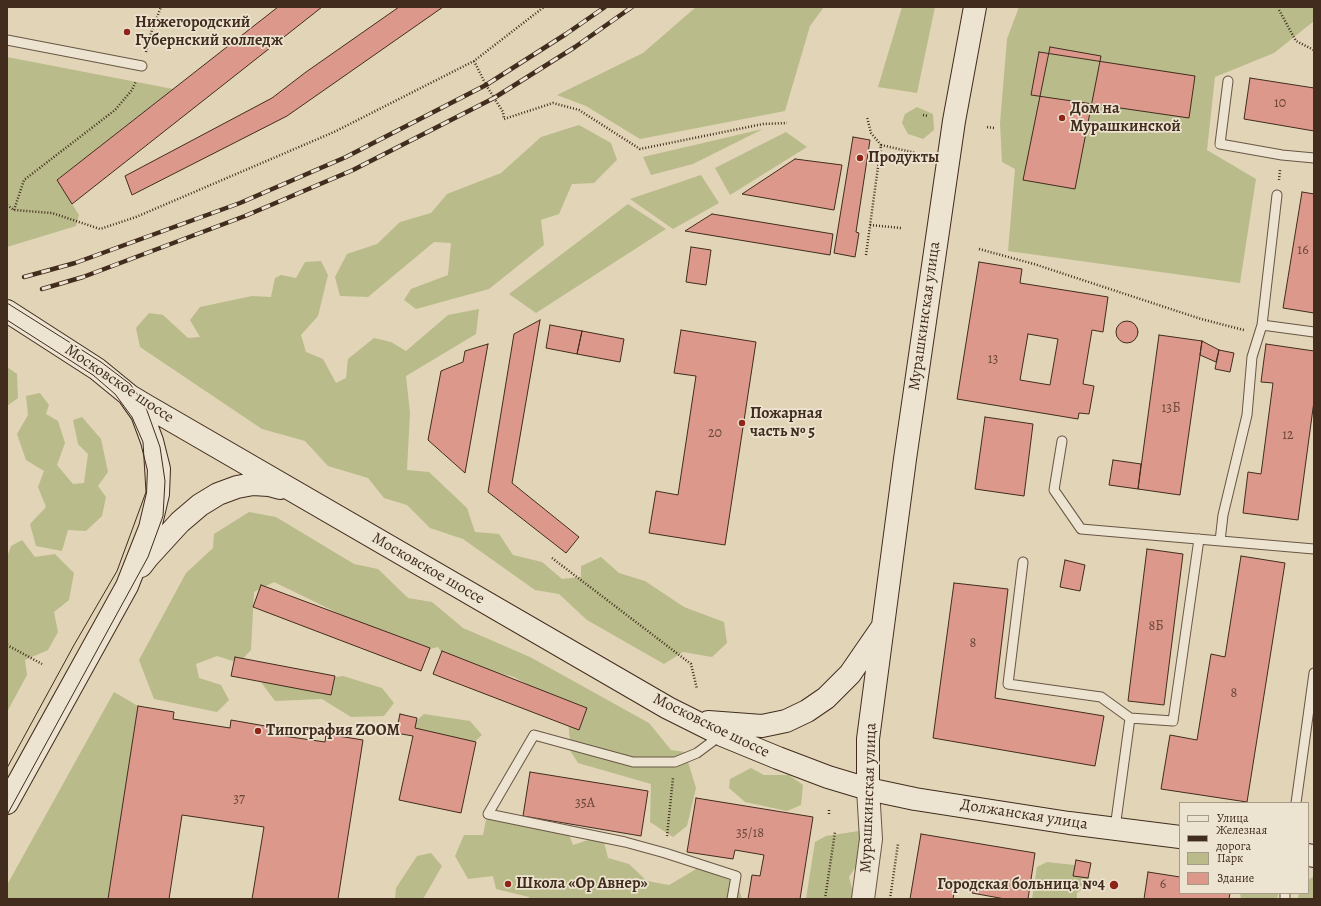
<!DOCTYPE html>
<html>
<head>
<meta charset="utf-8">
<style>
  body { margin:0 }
  #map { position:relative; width:1321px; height:906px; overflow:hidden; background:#e2d4b7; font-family:Alegreya,serif }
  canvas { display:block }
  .frame { position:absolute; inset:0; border:8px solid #412c1d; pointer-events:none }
  .legend { position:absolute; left:1179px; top:802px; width:130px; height:92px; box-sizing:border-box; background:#ece3d0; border:1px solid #a89a88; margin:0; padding:5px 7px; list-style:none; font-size:12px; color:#412c1d }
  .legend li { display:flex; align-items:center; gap:8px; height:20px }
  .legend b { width:20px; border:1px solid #a89a88 }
</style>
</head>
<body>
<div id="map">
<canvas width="1321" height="906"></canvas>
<div class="frame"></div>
<ul class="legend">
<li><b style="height:5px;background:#ece3d0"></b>Улица</li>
<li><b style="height:5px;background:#412c1d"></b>Железная дорога</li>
<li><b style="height:11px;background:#b9bb8a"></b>Парк</li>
<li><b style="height:11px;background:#dd988c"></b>Здание</li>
</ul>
</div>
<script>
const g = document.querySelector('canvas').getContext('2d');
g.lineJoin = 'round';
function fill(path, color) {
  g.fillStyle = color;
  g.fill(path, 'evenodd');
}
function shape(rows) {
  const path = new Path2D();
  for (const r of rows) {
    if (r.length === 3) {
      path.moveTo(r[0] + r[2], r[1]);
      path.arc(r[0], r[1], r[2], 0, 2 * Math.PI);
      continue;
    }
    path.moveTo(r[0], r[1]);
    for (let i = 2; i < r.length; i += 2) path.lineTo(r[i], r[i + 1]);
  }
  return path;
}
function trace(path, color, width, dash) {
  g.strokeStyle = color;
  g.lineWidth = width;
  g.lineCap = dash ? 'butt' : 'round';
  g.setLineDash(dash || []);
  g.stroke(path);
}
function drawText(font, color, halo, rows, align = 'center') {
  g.font = font + ' Alegreya,serif';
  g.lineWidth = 3.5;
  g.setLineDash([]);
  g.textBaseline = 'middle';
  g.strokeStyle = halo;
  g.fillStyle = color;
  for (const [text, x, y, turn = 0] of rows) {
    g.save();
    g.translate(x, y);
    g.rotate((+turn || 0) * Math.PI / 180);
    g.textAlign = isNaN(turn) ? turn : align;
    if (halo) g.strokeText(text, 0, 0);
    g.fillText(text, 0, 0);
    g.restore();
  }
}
fill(shape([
  [696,7,824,7,810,26,785,111,640,139,586,106,557,95,643,53],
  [902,7,935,7,917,93,878,87],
  [1019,7,1314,7,1314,21,1274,53,1215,77,1207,150,1256,179,1240,283,1008,251,1015,169,1002,162,1000,123,1007,39],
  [7,57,173,89,57,180,79,215,76,226,7,247],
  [917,107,933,114,934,130,923,139,908,134,902,123,905,114],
  [579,125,611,143,617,160,594,183,572,184,559,214,541,220,544,245,489,289,416,309,404,300,411,289,448,275,451,243,434,242,368,297,340,296,335,277,347,254,377,244,400,222,431,213,447,194,501,173,541,137],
  [763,129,693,164,651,175,643,157],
  [786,132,807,147,730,195,715,168],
  [701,175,719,203,673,229,630,199],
  [628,204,666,229,536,313,509,294],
  [321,261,328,275,318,316,301,335,306,352,323,359,336,383,346,378,348,359,374,338,391,342,406,351,448,315,479,309,476,334,406,376,410,413,407,470,429,472,467,508,475,532,499,534,513,555,542,562,562,579,581,577,581,566,601,557,619,573,645,581,684,607,724,622,727,643,712,657,683,652,664,664,587,620,559,594,535,590,463,539,430,528,407,505,384,498,368,478,328,466,305,441,262,429,140,347,136,328,149,313,163,315,188,338,200,337,190,320,200,307,252,296,271,297,275,278,281,275,296,278,305,262],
  [7,367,17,374,18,398,7,406],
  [40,393,49,405,46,414,58,421,65,443,57,465,73,484,84,483,88,454,78,444,73,420,82,417,101,439,108,472,98,486,106,497,102,516,86,531,68,530,62,551,36,546,30,524,46,507,38,487,44,471,26,460,17,434,28,415,26,396],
  [249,512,276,517,354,564,378,569,408,598,432,602,463,628,530,657,649,723,671,750,685,752,696,788,687,826,673,837,650,822,651,784,578,763,571,752,568,720,575,711,514,677,446,659,438,647,418,652,274,582,254,592,251,650,239,663,217,656,196,664,199,678,221,685,229,700,217,712,154,699,139,660,186,573,213,548,214,534],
  [22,540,35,557,55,554,74,573,69,600,54,612,58,632,48,650,25,660,27,675,7,712,7,557,11,546],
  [343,676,382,688,394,703,384,716,351,717,322,699,275,701,258,678,323,679],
  [114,692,138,706,108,899,7,899,7,885],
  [424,714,470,721,482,735,470,746,427,741,413,724],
  [751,768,764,775,789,775,803,785,801,805,787,811,745,802,729,788,730,779],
  [503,812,567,829,573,845,588,840,604,842,608,858,629,864,647,881,669,885,698,868,737,883,742,899,529,899,529,897,496,889,493,876,468,879,455,856,464,835,483,835,486,820],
  [859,831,866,851,849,877,854,896,852,899,806,899,815,842,826,836],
  [431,853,442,866,423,899,395,899,396,888,417,856],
  [1047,862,1083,866,1091,881,1077,893,1077,899,1032,899,1037,867],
  [1314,876,1314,899,1298,899,1299,893,1308,893,1308,880],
  [1240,893,1275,893,1278,894,1277,899,1241,899]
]), '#b9bb8a');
const building = shape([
  [278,7,322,7,72,204,57,180,278,7],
  [399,7,443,7,287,116,132,195,125,176,272,98,306,72,399,7],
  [1050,47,1101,56,1075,189,1023,180,1050,47],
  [1039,52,1195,76,1189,118,1031,95,1039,52],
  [1250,78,1314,88,1314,131,1244,119,1250,78],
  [853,137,870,140,856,232,859,233,855,257,834,253,853,137],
  [795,159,842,165,834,210,742,194,795,159],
  [1302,192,1314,194,1314,313,1283,308,1302,192],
  [712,214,833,234,830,255,685,231,712,214],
  [691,247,711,250,706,285,686,282,691,247],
  [979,262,1022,269,1020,283,1108,297,1103,332,1092,330,1083,384,1094,386,1089,414,1079,413,1078,419,957,399,979,262],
  [1028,334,1058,339,1050,385,1020,380,1028,334],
  [540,320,512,483,579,537,566,553,488,492,514,334,540,320],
  [1127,332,11],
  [550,325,582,331,577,354,546,348,550,325],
  [681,330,756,342,725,545,649,533,656,491,678,495,696,376,674,373,681,330],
  [582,331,624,339,620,362,577,354,582,331],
  [1159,335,1202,341,1180,495,1138,489,1159,335],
  [1202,341,1219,350,1216,362,1200,355,1202,341],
  [488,344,465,473,428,440,441,371,463,362,465,351,488,344],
  [1266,344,1314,351,1314,401,1298,520,1243,513,1248,472,1261,474,1273,383,1261,382,1266,344],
  [1219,350,1234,353,1230,372,1215,369,1219,350],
  [985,417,1033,424,1024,496,975,489,985,417],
  [1113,460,1141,464,1138,489,1109,485,1113,460],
  [1147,549,1183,554,1164,705,1128,701,1147,549],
  [1241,556,1285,563,1247,802,1161,789,1170,735,1197,740,1211,654,1225,657,1241,556],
  [1065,560,1085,565,1080,591,1060,587,1065,560],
  [954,583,1008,589,995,698,1104,716,1095,766,933,738,954,583],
  [261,585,430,648,421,671,253,607,261,585],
  [442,651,587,708,579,730,433,674,442,651],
  [235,657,335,676,331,695,231,676,235,657],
  [138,706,174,712,173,719,230,728,231,720,271,727,270,734,325,742,326,734,363,740,338,899,252,899,264,827,182,815,169,899,108,899,138,706],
  [400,714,417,718,415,728,476,742,461,813,399,800,413,736,396,733,400,714],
  [530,772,648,791,641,836,523,816,530,772],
  [696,798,813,817,800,899,748,899,752,875,760,876,764,855,735,850,733,859,687,852,696,798],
  [921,834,1035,853,1028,899,1005,899,972,893,972,890,955,887,953,899,910,899,921,834],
  [1076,860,1091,863,1088,878,1073,876,1076,860],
  [1148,872,1180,877,1180,893,1230,893,1229,899,1144,899,1148,872]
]);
fill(building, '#dd988c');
trace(building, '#412c1d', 1);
const service = shape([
  [7,40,142,66],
  [1228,81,1220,144,1282,155,1314,158],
  [1277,195,1262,325,1314,332],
  [1062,441,1054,490,1081,529,1314,549],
  [1220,541,1223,515,1247,415,1252,357,1262,325],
  [1023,562,1008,684,1101,697,1130,718],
  [721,735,697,753,675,762,633,762,534,735,488,814,625,842,665,853,736,876,732,899],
  [1296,803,1314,673],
  [1115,828,1130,718,1173,721,1199,539],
  [1285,899,1285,893]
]);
const tertiary = shape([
  [863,899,871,839,868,789]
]);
const secondary = shape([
  [7,311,97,369,130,396,145,405,668,708,722,735,778,758,828,777,868,789,915,799,1069,823,1180,837],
  [141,566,148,557,180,522,200,505,218,494,237,487,253,484,269,485,280,488],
  [708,722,762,726,786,721,807,711,826,698,850,674,881,629],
  [868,789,868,739,905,459,954,121,975,7],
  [7,803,127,586,150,528,158,494,159,469,152,441,142,414,130,397],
  [1308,855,1314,856]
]);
trace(service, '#695644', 11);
trace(tertiary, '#695644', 24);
trace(secondary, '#412c1d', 24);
trace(shape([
  [1279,7,1279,10,1296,41,1314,50],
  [146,52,152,30,161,7],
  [474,61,486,85,503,112,504,119,553,103,579,110,640,149,763,124,787,123],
  [923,115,928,116],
  [987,127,994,128],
  [881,145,916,153],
  [1279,180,1280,170],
  [7,205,14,210,52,213,100,229,136,217,334,132,474,61,544,7],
  [14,210,24,180,115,110,132,90,136,81],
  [870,225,901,228],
  [979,249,1034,264,1201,319,1244,330],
  [866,255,881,145,871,133,867,117],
  [552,558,691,664,697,689],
  [7,645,42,664],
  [829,814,829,810],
  [667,836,673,778],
  [825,899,835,832],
  [890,899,898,844]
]), '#412c1d', 2.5, [1, 2]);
trace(service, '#ece3d0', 9);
trace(tertiary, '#ece3d0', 22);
trace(secondary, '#ece3d0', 22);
trace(shape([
  [7,303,101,362,130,384,145,405,160,447,165,481,163,516,148,557,7,815],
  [7,320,93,375,115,394,132,417,143,442,146,492,117,571,74,645,7,768]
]), '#412c1d', 1);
const rail = shape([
  [24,277,75,263,240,203,346,157,486,85,566,34,605,7],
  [42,289,83,277,245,216,353,170,494,98,575,47,632,7]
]);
trace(rail, '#412c1d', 4.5);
trace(rail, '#ece3d0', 3, [9]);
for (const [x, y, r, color] of [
  [127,32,4,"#8f2418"],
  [1062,118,4,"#8f2418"],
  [860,158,4,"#8f2418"],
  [742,423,4,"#8f2418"],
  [258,731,4,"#8f2418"],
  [508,884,4,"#8f2418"],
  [1114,885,5,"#8f2418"]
]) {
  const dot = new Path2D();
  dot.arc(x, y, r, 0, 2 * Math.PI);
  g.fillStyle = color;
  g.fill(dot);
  trace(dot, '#ece3d0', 1.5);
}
drawText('14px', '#684739', null, [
  ["10",1280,104],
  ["16",1303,251],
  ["13",993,360],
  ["13Б",1171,409],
  ["20",715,434],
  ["12",1288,436],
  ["8Б",1156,627],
  ["8",973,644],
  ["8",1234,694],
  ["37",239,800],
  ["35А",585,804],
  ["35/18",750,834],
  ["6",1163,885]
]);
drawText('bold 16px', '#412c1d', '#ece3d0', [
  ["Нижегородский",135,23],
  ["Губернский колледж",135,41],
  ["Дом на",1070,109],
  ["Мурашкинской",1070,127],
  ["Продукты",868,158],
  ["Пожарная",750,414],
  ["часть № 5",750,432],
  ["Типография ZOOM",266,731],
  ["Школа «Ор Авнер»",516,884],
  ["Городская больница №4",1105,885,"right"]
], 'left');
drawText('16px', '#412c1d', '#ece3d0', [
  ["Мурашкинская улица",925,316,-82],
  ["Московское шоссе",119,384,34],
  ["Московское шоссе",428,569,30],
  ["Московское шоссе",711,726,26],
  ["Мурашкинская улица",869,798,-88],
  ["Должанская улица",1024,815,9]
]);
</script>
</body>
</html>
